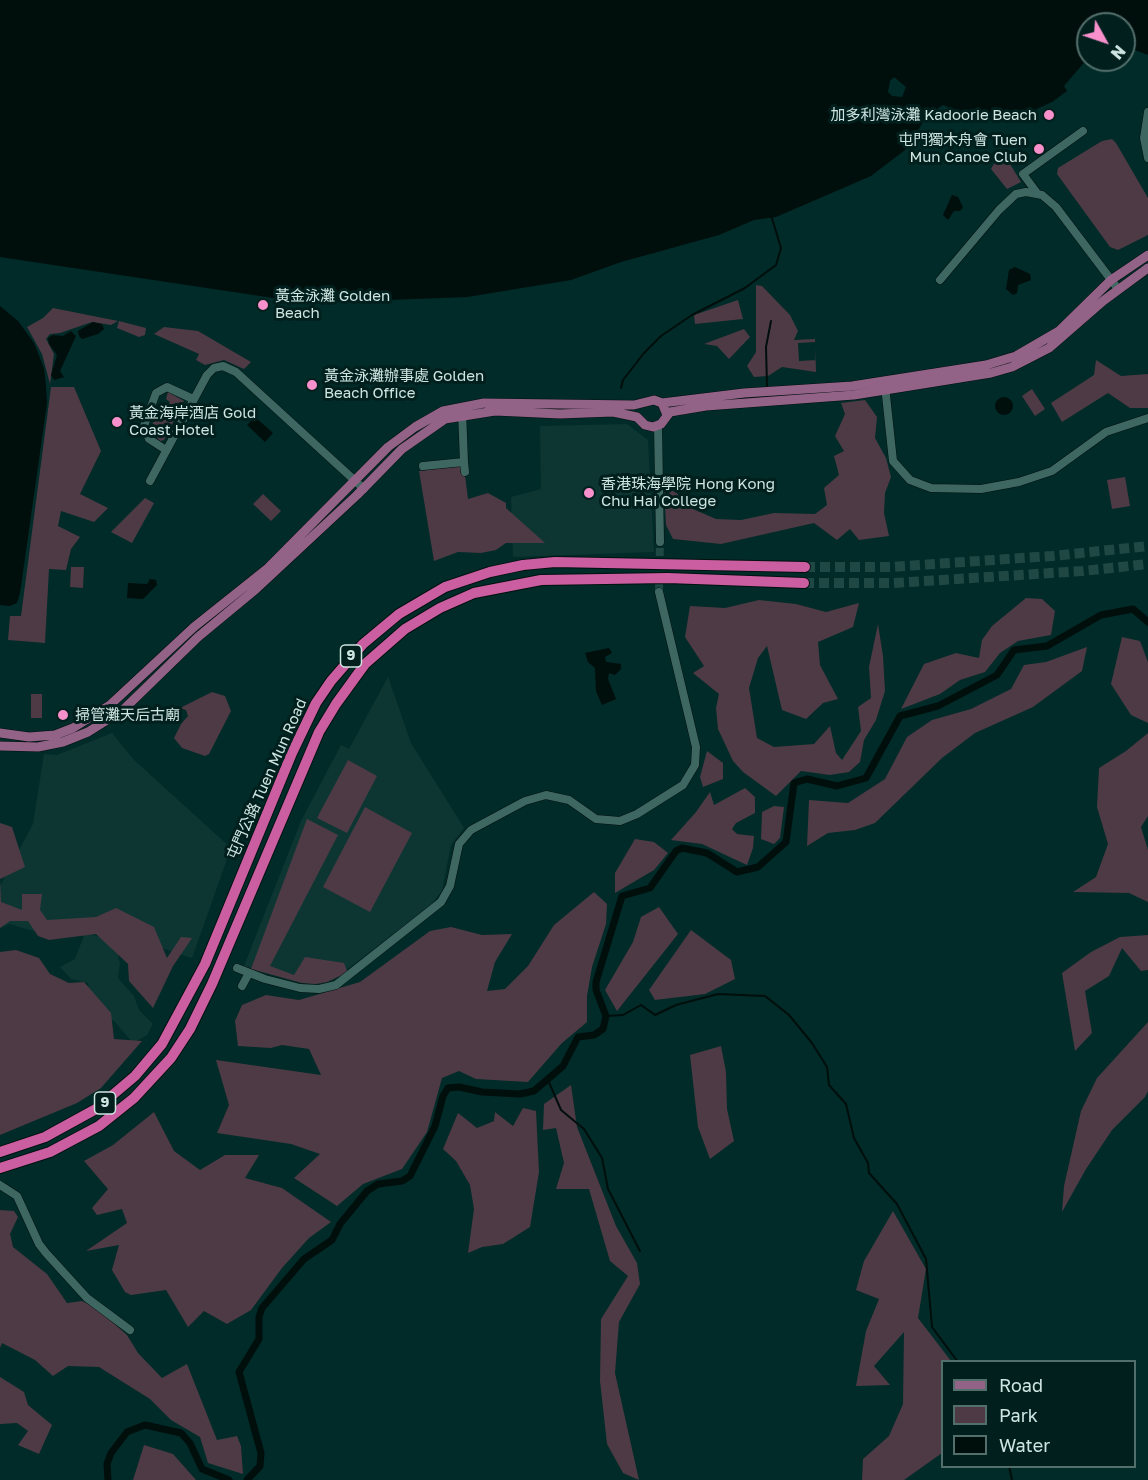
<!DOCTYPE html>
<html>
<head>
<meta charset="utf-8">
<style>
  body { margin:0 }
  #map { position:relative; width:1148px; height:1480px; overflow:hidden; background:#002b28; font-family:"Golos Text",sans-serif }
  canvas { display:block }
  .legend { position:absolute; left:941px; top:1360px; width:195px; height:108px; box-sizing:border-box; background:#01201d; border:2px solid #536f6c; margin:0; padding:8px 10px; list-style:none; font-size:18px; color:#cfe5e2 }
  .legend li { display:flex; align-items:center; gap:12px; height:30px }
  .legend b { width:30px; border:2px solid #536f6c }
  .north { position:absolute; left:1076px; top:12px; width:60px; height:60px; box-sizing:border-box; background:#01201d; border:2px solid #536f6c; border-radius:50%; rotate:130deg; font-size:16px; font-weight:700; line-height:24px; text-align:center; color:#cfe5e2 }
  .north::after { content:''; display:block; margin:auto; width:21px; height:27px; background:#f890cc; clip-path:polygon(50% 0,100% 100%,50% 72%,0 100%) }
</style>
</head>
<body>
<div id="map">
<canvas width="1148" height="1480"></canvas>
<ul class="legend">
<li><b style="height:8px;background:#936287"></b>Road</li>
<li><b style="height:16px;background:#4e3a45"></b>Park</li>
<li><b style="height:16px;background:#000e0c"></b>Water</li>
</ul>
<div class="north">N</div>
</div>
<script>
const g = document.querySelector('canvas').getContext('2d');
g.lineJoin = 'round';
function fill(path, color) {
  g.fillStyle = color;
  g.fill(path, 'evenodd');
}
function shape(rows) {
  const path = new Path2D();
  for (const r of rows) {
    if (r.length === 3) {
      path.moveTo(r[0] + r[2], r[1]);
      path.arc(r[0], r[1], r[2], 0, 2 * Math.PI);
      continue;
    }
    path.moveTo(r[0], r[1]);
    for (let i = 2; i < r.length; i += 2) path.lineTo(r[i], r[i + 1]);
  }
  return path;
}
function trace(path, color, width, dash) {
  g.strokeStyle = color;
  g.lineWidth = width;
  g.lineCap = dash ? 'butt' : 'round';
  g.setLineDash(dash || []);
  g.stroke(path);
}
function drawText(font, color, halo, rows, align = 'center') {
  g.font = font + ' "Golos Text","Noto Sans TC",sans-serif';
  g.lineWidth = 6;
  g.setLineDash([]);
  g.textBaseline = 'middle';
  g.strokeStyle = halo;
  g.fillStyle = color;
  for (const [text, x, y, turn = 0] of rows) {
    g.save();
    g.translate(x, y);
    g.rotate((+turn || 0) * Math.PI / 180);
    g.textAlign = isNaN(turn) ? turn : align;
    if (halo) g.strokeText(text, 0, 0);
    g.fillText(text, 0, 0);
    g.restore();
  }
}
fill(shape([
  [627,424,648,440,654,552,513,557,511,497,541,489,540,426],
  [388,677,411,743,464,828,451,845,442,891,429,907,333,980,321,984,302,983,244,966,301,821,341,745,349,749],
  [112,733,134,760,231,848,192,958,119,934,88,920,55,937,9,924,0,928,0,886,33,824,44,754,57,755],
  [85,933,115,941,120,964,118,978,134,996,139,1010,153,1024,147,1035,133,1043,114,1021,103,1017,91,1001,88,983,71,979,60,967,75,959]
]), '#0d3633');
fill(shape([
  [1112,139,1116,143,1148,198,1148,235,1118,250,1110,247,1057,174,1058,168,1102,141],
  [997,153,1010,164,1021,182,1007,189,991,169,996,160,992,156],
  [756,285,762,286,790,315,798,331,794,340,815,339,816,372,782,367,768,376,754,377,747,366,756,352],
  [815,342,816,360,799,361,798,343],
  [738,300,743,319,695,324,694,315],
  [53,308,118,321,111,325,92,322,60,333,50,334,46,339,54,354,50,384,42,354,27,327,43,318],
  [119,321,146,328,145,335,139,337,117,328],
  [164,327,198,331,251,362,244,369,224,360,205,365,196,360,199,354,154,334],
  [744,329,750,337,729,359,717,346,704,344],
  [1096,360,1121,376,1148,374,1148,408,1130,408,1108,393,1062,422,1051,403,1094,375],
  [51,387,74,387,101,451,80,494,108,508,94,522,61,511,58,526,80,537,71,549,66,570,49,569,45,643,8,640,10,616,21,616],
  [1032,389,1045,409,1035,416,1022,396],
  [168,392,184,401,164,440,160,441,152,433,151,426,157,417,163,415,170,402,166,399],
  [865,400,877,417,875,438,886,458,891,477,885,493,884,513,889,536,859,540,850,529,837,540,814,523,721,544,673,539,666,525,664,489,676,492,686,506,716,519,741,520,774,513,815,514,827,505,824,488,839,475,834,456,844,451,835,436,845,414,841,403],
  [460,466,465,475,468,499,488,493,506,503,506,508,545,543,506,543,496,550,481,553,458,552,434,561,419,471],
  [1125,477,1130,506,1112,509,1107,480],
  [263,494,281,511,271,521,253,504],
  [145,498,154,503,132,543,111,532],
  [71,567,84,567,83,588,70,587],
  [1026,598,1042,599,1055,611,1051,635,1018,641,1000,653,985,672,960,680,940,694,901,709,924,664,956,653,979,658,982,640,992,626],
  [759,600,796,604,826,612,859,603,853,627,818,642,820,665,838,699,823,703,806,719,782,710,767,646,758,658,749,688,757,738,774,747,814,744,830,726,836,753,842,760,861,731,858,707,871,698,869,667,878,624,883,656,885,691,876,720,864,740,860,762,849,772,830,775,801,771,776,796,743,772,733,761,718,729,716,708,719,694,693,673,704,666,685,637,690,606,725,608],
  [1122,637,1140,641,1148,662,1148,723,1131,715,1111,684],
  [1087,647,1082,671,1033,707,975,733,942,758,875,823,855,830,828,833,807,846,809,800,848,803,885,779,907,737,932,720,971,709,1011,689,1024,665,1046,662],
  [212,692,225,696,231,711,209,754,205,756,182,748,174,738,181,724,188,716,186,710,180,708],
  [31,694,42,694,42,718,31,718],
  [1148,733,1148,816,1141,827,1148,850,1148,902,1129,893,1073,892,1096,877,1108,844,1097,807,1099,768,1126,751],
  [707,751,723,763,723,779,703,787,700,777],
  [348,760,377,776,347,833,317,818],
  [745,788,755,797,755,813,736,823,732,829,737,834,754,836,753,848,747,865,702,844,671,840,696,812,710,792,714,805],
  [774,806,784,807,780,838,774,844,761,839,762,812],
  [365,807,412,833,370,912,323,887],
  [307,819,338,835,270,966,294,975,305,957,344,963,347,971,344,974,327,982,315,984,302,983,251,969],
  [0,823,12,827,25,867,0,879,1,902,22,910,22,894,42,894,40,910,47,920,96,917,116,908,154,927,167,958,181,937,192,938,173,966,153,1008,129,981,128,964,96,934,49,940,38,936,28,921,10,921,0,928],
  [635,839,654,842,668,853,654,870,615,893,615,873],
  [594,892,607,904,606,924,592,967,587,996,587,1022,562,1043,528,1082,476,1079,459,1071,442,1078,427,1132,402,1169,363,1184,337,1206,294,1178,320,1154,291,1144,217,1133,229,1105,216,1060,321,1075,309,1049,282,1045,271,1048,238,1046,235,1021,242,1005,266,995,299,1000,360,982,430,931,451,927,482,935,512,934,495,962,487,991,505,989,528,966,554,925],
  [659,907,678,934,617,1011,605,990,633,942,641,917],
  [691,930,731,960,735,979,705,994,655,1000,649,990],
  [1148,935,1148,970,1141,971,1122,948,1109,976,1085,991,1092,1033,1075,1051,1062,973,1091,952,1120,937],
  [16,950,39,958,50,974,69,983,84,982,111,1013,114,1039,142,1041,101,1088,77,1103,0,1135,0,952],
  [1148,1022,1148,1091,1145,1097,1112,1130,1086,1169,1062,1212,1064,1186,1081,1111,1097,1078],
  [721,1046,726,1072,727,1109,734,1141,710,1159,698,1127,690,1055],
  [571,1085,577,1127,616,1226,637,1263,640,1284,619,1322,615,1373,639,1480,623,1473,607,1444,600,1381,601,1319,628,1276,610,1261,589,1189,556,1189,564,1163,556,1128,543,1130,544,1104],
  [523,1108,536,1111,539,1172,530,1227,503,1244,482,1247,468,1253,474,1209,470,1185,456,1161,443,1149,458,1113,477,1128,494,1121,495,1112,513,1126],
  [154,1112,174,1151,200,1170,225,1155,259,1155,245,1178,282,1188,331,1222,309,1238,282,1268,251,1310,227,1324,204,1311,188,1327,166,1290,131,1295,125,1292,112,1270,119,1245,86,1251,127,1223,122,1209,97,1215,92,1208,108,1189,84,1161,113,1145],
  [0,1210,14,1211,18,1217,10,1234,13,1247,47,1274,67,1303,82,1301,96,1308,127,1335,138,1353,162,1378,187,1364,217,1440,237,1436,241,1446,243,1474,208,1463,200,1437,171,1420,150,1399,99,1367,68,1366,53,1376,35,1360,2,1343,0,1348],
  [893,1211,926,1269,918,1318,951,1361,942,1362,942,1453,904,1480,862,1480,863,1459,889,1436,903,1404,904,1332,874,1366,890,1385,856,1386,866,1331,879,1299,856,1290,864,1261],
  [0,1377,24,1392,28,1405,52,1425,39,1454,18,1445,28,1431,17,1423,0,1424],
  [144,1445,173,1454,196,1480,133,1480]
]), '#4e3a45');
fill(shape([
  [0,0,1148,0,1148,55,1124,46,1124,24,1088,24,1088,58,1064,86,1067,91,1052,102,1024,115,994,119,978,118,943,105,926,116,909,147,871,176,776,217,754,220,719,235,621,262,571,280,467,297,307,303,0,257],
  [894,77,906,87,902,97,892,96,888,92,890,81],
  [952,195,958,197,963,207,960,211,954,211,948,220,943,215],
  [1015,267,1030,274,1031,280,1018,285,1017,293,1013,295,1006,289,1009,270],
  [0,306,18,321,34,343,44,368,46,386,47,403,20,593,17,603,10,606,0,605],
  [93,322,102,324,104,329,98,334,82,339,79,336,78,331],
  [71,331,76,336,60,371,64,377,54,380,51,375,57,355,49,344,48,338,53,335,63,336],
  [1004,406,9],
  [255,417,273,433,265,442,247,425],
  [150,579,156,580,157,585,143,599,127,598,128,583,147,584],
  [609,648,612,653,605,657,606,662,621,664,621,669,615,675,609,673,608,679,616,699,602,705,596,691,595,668,588,662,585,653]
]), '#000e0c');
trace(shape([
  [767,386,766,347,771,321],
  [621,388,623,380,644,353,661,336,692,315,745,288,776,265,781,248,771,215],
  [606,1016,623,1015,641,1005,655,1015,676,1005,718,994,765,996,789,1015,812,1043,827,1067,829,1085,846,1104,854,1138,868,1163,869,1173,897,1204,926,1259,932,1327,958,1362],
  [548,1080,561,1110,584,1129,602,1158,608,1189,640,1251],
  [1009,1466,1012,1480],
  [248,1479,248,1480]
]), '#000e0c', 2);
trace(shape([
  [108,1480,107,1464,111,1453,127,1432,145,1425,181,1433,190,1443,202,1469,229,1480],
  [247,1480,260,1466,261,1453,239,1372,259,1339,259,1317,262,1308,304,1259,332,1240,340,1224,367,1191,378,1184,402,1181,410,1176,435,1126,443,1096,448,1088,459,1087,482,1092,520,1094,534,1091,563,1066,578,1037,594,1035,603,1029,606,1016,596,990,596,982,622,896,650,888,676,851,682,848,707,853,737,872,758,867,786,842,794,783,807,779,837,786,866,778,900,716,938,706,997,675,1014,650,1047,646,1101,615,1133,609,1148,622]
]), '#000e0c', 7);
trace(shape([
  [659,592,660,542]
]), '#1f4744', 8, [8, 4]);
trace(shape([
  [805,567,890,567,1052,556,1148,546],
  [804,583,894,583,1083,571,1148,564]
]), '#1f4744', 10, [10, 5]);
const minor = shape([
  [1148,112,1144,138,1148,158],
  [1037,193,1023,174,1083,131],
  [940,280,999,210,1016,194,1026,192,1042,195,1056,207,1118,289],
  [885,386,893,461,910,480,931,488,981,489,1019,482,1052,471,1106,432,1148,418],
  [658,426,660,542],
  [166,450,149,439,144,426,156,393,167,387,193,399],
  [464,462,465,472],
  [423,466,464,462,462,411],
  [150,481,207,375,214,368,223,366,236,372,364,489],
  [237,968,265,979,300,988,319,989,336,985,441,902,450,886,459,844,471,830,525,801,546,795,569,800,596,819,620,821,637,814,683,785,695,765,696,747,659,592],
  [242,986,249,973],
  [0,1185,17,1196,39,1244,46,1253,87,1298,130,1330]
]);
const major = shape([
  [662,403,744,393,852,386,986,365,1016,356,1059,331,1111,280,1148,255],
  [0,733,29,737,55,735,73,728,110,705,194,627,268,568,388,447,415,427,443,411,484,403,634,405,654,400,662,403,667,415],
  [0,746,38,747,63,742,88,732,123,710,198,637,256,589,357,495,402,449,445,419,495,411,560,414,613,412,637,417,645,425,653,427,661,424,670,412,706,406,854,395,991,373,1012,367,1049,348,1103,301,1148,268]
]);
const highway = shape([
  [0,1152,45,1137,96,1109,135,1076,162,1044,205,964,292,753,316,703,331,681,363,644,399,614,445,587,490,572,523,565,555,562,805,567],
  [0,1168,50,1152,99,1126,134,1098,171,1058,190,1029,212,984,319,732,336,704,365,664,405,629,440,608,474,593,541,580,668,578,804,583]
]);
trace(minor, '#00110f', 9);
trace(major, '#00110f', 10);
trace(highway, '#00110f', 12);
trace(minor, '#3e6762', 8);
trace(major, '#936287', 9);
trace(highway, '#cb5ea0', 10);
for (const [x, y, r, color] of [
  [1049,115,6,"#f890cc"],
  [1039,149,6,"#f890cc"],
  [263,305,6,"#f890cc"],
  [312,385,6,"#f890cc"],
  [117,422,6,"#f890cc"],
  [589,493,6,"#f890cc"],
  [63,715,6,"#f890cc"]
]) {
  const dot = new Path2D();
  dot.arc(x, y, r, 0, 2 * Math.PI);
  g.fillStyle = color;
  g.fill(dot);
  trace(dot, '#01201d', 2);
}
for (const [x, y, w] of [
  [351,656,21],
  [105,1103,21]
]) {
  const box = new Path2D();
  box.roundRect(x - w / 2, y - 11, w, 22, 4.5);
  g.fillStyle = '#01201d';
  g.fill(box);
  trace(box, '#cfe5e2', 1.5);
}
drawText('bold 14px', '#cfe5e2', null, [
  ["9",351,656],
  ["9",105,1103]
]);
drawText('15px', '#cfe5e2', '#01201d', [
  ["加多利灣泳灘 Kadoorie Beach",1037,115,"right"],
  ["屯門獨木舟會 Tuen",1027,140,"right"],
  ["Mun Canoe Club",1027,157,"right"],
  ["黃金泳灘 Golden",275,296],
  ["Beach",275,313],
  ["黃金泳灘辦事處 Golden",324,376],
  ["Beach Office",324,393],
  ["黃金海岸酒店 Gold",129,413],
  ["Coast Hotel",129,430],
  ["香港珠海學院 Hong Kong",601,484],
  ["Chu Hai College",601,501],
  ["掃管灘天后古廟",75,715]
], 'left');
drawText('15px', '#cfe5e2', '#01201d', [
  ["屯門公路 Tuen Mun Road",267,779,-66]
]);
</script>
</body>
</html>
